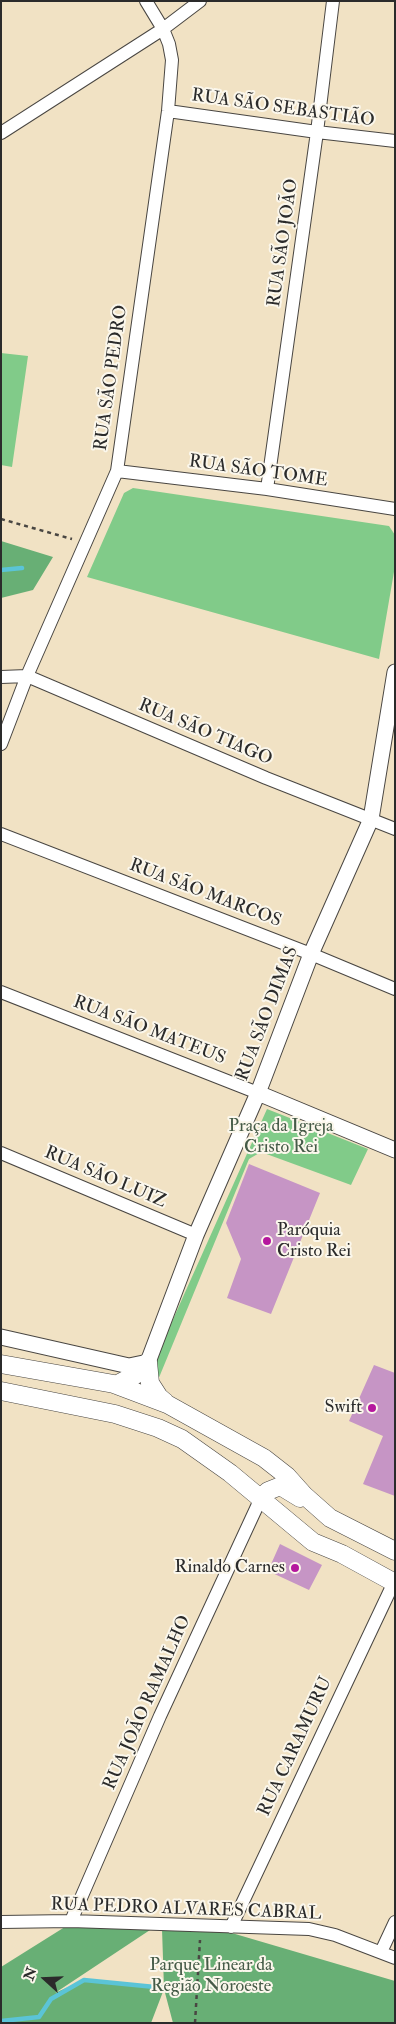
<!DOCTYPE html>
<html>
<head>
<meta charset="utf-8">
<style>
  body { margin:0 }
  #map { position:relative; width:396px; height:2024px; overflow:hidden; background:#f1e2c4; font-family:"IM FELL Double Pica",serif }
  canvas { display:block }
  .frame { position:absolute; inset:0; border:2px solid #2b2b2b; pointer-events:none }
  .north { position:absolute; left:20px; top:1954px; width:50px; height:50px; -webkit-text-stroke:4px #fbf7ec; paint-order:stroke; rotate:290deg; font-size:14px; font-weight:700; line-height:20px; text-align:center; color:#2b2b2b }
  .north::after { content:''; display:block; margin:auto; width:18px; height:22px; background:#2b2b2b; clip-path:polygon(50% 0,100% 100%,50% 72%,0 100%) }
</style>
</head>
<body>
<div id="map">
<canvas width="396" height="2024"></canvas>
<div class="frame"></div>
<div class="north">N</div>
</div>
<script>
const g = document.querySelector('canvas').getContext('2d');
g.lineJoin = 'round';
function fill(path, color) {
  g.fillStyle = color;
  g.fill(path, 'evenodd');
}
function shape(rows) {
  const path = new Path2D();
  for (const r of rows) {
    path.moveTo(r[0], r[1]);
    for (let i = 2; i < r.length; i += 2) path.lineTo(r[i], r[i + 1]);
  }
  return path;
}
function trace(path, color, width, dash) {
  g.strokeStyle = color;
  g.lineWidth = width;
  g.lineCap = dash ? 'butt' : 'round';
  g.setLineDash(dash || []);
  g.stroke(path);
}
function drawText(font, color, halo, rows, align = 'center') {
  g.font = font + ' "IM FELL Double Pica",serif';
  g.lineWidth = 4;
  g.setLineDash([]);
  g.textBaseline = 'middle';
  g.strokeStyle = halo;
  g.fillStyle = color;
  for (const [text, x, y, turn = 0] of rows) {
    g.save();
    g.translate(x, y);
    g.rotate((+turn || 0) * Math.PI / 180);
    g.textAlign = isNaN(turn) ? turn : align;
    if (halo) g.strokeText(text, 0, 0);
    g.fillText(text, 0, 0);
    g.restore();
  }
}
fill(shape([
  [1,353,28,356,12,467,1,465],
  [133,488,389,526,395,535,395,566,379,659,87,577,124,493],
  [267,1109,368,1149,351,1185,261,1152,249,1159,158,1380,149,1373]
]), '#81cb89');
fill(shape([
  [1,541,53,557,33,590,1,598],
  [68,1925,150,1930,55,1993,84,1980,164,1988,162,1929,225,1931,395,1981,395,2023,173,2023,164,1989,151,2023,1,2023,1,1967]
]), '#68af75');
trace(shape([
  [1,570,22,568],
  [1,2021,39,2017,51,1999,84,1980,165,1988]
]), '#5bc4d7', 4.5);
fill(shape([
  [249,1164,320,1193,271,1314,227,1298,241,1259,226,1223],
  [374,1365,395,1373,395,1496,363,1484,383,1436,349,1421],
  [280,1544,322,1565,309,1590,268,1571]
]), '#c695c5');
const minor = shape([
  [168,111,317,132,395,141],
  [1,133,163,29,200,1],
  [117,471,267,489,395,509],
  [267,489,317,132,333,1],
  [1,677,27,676,266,778,395,829],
  [1,744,27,676,117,471,168,111,172,60,169,44,163,29,146,1],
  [1,834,311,954,395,989],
  [1,992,258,1093],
  [1,1153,196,1235],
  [71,1921,160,1716,260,1500],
  [1,1922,71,1921,309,1929,335,1935,395,1958],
  [231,1927,394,1582],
  [381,1952,395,1922]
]);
const tertiary = shape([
  [258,1093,395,1150],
  [1,1337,129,1366,148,1362,196,1235,258,1093,311,954,371,819,395,672]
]);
const secondary = shape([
  [148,1362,150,1383,159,1397,165,1402],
  [1,1364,114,1384,167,1404,264,1458,287,1476,304,1495,330,1518,395,1551],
  [116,1385,137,1374,148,1362],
  [1,1391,115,1414,158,1428,182,1439,230,1473,313,1542,342,1554,395,1583],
  [260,1500,268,1491,278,1487,282,1487,300,1498]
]);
trace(minor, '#494642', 14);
trace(tertiary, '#494642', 17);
trace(secondary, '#494642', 19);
trace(shape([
  [1,519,72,539],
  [195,2023,200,1940]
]), '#494642', 2.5, [4, 4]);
trace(minor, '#fff', 12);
trace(tertiary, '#fff', 15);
trace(secondary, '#fff', 18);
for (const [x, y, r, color] of [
  [267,1241,5,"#b5179e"],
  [372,1408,5,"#b5179e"],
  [295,1568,5,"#b5179e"]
]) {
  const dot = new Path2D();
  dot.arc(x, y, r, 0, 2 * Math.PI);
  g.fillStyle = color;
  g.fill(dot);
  trace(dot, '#fbf7ec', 2);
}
drawText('18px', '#2b2b2b', '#fbf7ec', [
  ["RUA SÃO SEBASTIÃO",283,109,8],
  ["RUA SÃO JOÃO",284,243,-82],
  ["RUA SÃO PEDRO",112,378,-82],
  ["RUA SÃO TOME",258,472,8],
  ["RUA SÃO TIAGO",205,733,23],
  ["RUA SÃO MARCOS",205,894,21],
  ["RUA SÃO DIMAS",268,1014,-69],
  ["RUA SÃO MATEUS",149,1031,21],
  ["RUA SÃO LUIZ",105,1178,23],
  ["RUA JOÃO RAMALHO",148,1703,-66],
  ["RUA CARAMURU",296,1747,-65],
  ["RUA PEDRO ALVARES CABRAL",186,1910,2]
]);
drawText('18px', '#455b47', '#fbf7ec', [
  ["Praça da Igreja",281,1127],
  ["Cristo Rei",281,1148],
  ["Parque Linear da",211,1966],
  ["Região Noroeste",211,1987]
]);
drawText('18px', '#2b2b2b', '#fbf7ec', [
  ["Paróquia",277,1231,"left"],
  ["Cristo Rei",277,1252,"left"],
  ["Swift",362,1408],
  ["Rinaldo Carnes",285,1568]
], 'right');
</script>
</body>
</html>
